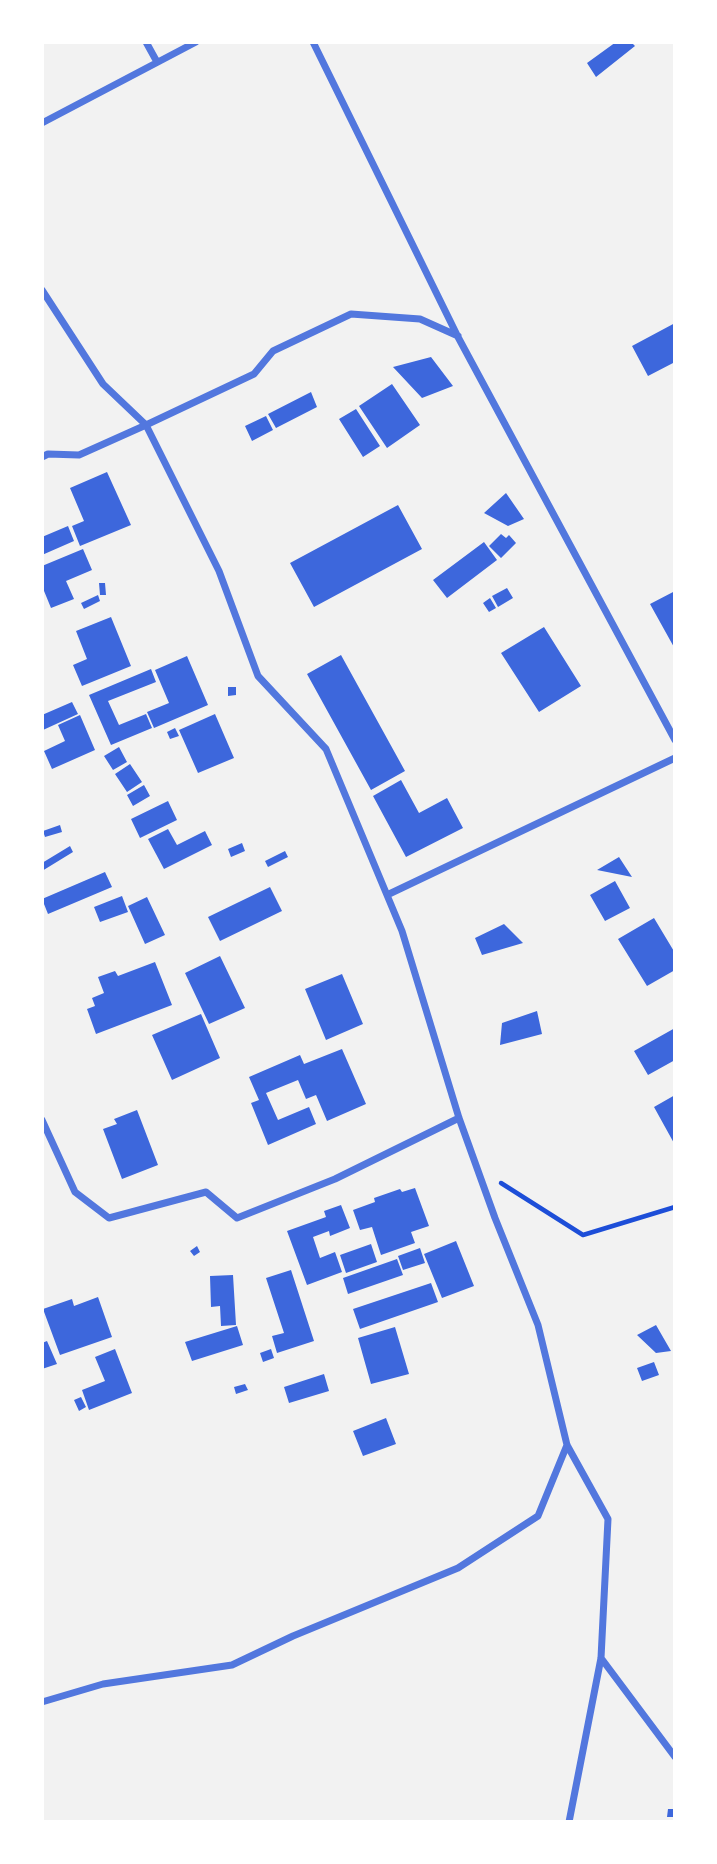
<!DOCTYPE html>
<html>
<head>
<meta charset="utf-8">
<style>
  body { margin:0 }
  #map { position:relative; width:717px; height:1864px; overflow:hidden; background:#f2f2f2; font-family:Jost,sans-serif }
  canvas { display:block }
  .frame { position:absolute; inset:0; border:44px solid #fff; pointer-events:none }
</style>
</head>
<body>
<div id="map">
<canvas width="717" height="1864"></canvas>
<div class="frame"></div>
</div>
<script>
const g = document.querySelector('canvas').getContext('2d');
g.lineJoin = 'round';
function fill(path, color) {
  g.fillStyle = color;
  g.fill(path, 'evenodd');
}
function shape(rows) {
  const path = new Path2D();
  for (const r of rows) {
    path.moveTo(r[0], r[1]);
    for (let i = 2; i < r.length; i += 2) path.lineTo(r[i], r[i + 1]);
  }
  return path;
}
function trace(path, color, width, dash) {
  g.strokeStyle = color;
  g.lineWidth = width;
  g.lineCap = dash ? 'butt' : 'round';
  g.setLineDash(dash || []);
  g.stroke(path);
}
fill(shape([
  [616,42,631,42,635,46,596,77,587,63],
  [675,323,675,362,648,376,632,346],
  [431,357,453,386,422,398,393,367],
  [392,384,420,425,387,448,359,406],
  [311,392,317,407,276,428,268,414],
  [356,409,380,446,363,457,339,419],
  [266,416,273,430,252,441,245,426],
  [107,472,131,525,80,546,72,526,84,521,70,488],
  [506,493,524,519,508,526,484,513],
  [398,505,422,549,314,607,290,563],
  [68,526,74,541,42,555,42,537],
  [501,534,506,538,509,535,516,543,501,558,489,546],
  [484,542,497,560,447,598,433,580],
  [83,549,92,570,66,581,74,599,51,608,42,586,42,566],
  [99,583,105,583,106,595,100,595],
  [507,588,513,598,498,607,492,596],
  [675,591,675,649,650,604],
  [98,595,100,601,84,609,81,603],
  [490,598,496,608,489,612,483,603],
  [111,617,131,666,82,686,73,665,87,659,76,631],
  [544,627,581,686,539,712,501,653],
  [341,655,405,771,371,790,307,674],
  [187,656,208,705,154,728,147,712,169,703,155,670],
  [151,669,156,682,108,701,119,725,146,714,152,728,111,745,89,695],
  [228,687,236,687,236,695,228,696],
  [72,702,78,714,43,730,42,715],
  [215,714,234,758,198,773,179,730],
  [80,715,95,750,52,769,44,751,65,741,58,725],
  [175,728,179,736,170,739,167,732],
  [119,747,127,762,113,770,104,756],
  [130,764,142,782,127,792,115,774],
  [401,780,419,813,447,798,463,828,406,857,373,796],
  [144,785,150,796,133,806,127,795],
  [168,801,177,820,140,838,131,819],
  [60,825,62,832,45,837,43,831],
  [168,829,177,845,205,831,212,845,164,869,148,839],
  [242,843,245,851,231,857,228,849],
  [70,846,73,852,42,871,42,863],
  [285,851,288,857,268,867,265,861],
  [619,857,632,877,597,870],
  [105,872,112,887,48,914,42,899],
  [615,881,630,908,605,921,590,895],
  [270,887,282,911,220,941,208,917],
  [122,896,128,912,100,922,94,907],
  [147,897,165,935,145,944,128,906],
  [654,918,675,953,675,970,647,986,618,939],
  [504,924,523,943,482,955,475,938],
  [220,956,245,1008,209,1024,185,973],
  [155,962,172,1005,96,1034,87,1009,95,1006,92,998,104,993,98,977,115,971,118,976],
  [342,974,363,1024,326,1040,305,989],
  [537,1011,542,1034,500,1045,502,1023],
  [201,1014,220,1058,172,1080,152,1035],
  [675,1028,675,1060,648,1075,634,1051],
  [342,1049,366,1104,327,1121,316,1095,306,1099,298,1080,266,1093,278,1120,309,1107,316,1124,268,1145,251,1103,259,1100,249,1077,300,1055,304,1064],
  [675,1095,675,1145,654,1107],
  [137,1110,158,1165,122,1179,103,1129,117,1124,114,1119],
  [415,1188,429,1226,411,1232,415,1243,381,1255,372,1227,360,1230,353,1210,375,1202,374,1198,400,1189,402,1192],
  [341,1205,350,1228,330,1236,329,1231,313,1237,320,1258,335,1252,342,1272,307,1285,287,1231,326,1217,324,1211],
  [456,1241,474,1286,442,1298,424,1254],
  [371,1244,377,1262,346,1273,340,1255],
  [197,1246,200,1252,194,1256,190,1251],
  [420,1248,425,1263,403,1270,398,1256],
  [397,1259,403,1275,348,1294,343,1278],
  [291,1270,314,1341,277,1353,272,1336,284,1333,266,1278],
  [233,1275,236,1325,221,1326,220,1306,211,1307,210,1276],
  [431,1283,438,1302,360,1329,353,1309],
  [98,1297,112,1337,60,1355,43,1309,72,1299,74,1306],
  [656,1325,671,1351,656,1353,637,1335],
  [237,1326,243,1345,192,1361,185,1342],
  [395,1327,409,1374,371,1384,358,1338],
  [47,1341,57,1364,42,1369,42,1343],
  [115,1349,132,1393,89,1410,82,1390,105,1381,95,1357],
  [271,1349,274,1358,263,1362,260,1353],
  [654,1362,659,1375,642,1381,637,1368],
  [324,1374,329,1391,289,1403,284,1387],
  [245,1384,248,1390,236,1394,234,1387],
  [81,1397,86,1407,79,1411,74,1400],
  [386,1418,396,1444,363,1456,353,1431],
  [668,1809,675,1809,675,1817,667,1817]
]), '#3d67dc');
trace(shape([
  [501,1183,583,1235,675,1207]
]), '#1d4ed8', 4.5);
trace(shape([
  [146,42,157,62],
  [313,42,458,337,675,740],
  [42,123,196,42],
  [42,290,103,384,146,425,219,571,258,676,326,749,402,931,459,1118,495,1218,538,1325,567,1445,608,1519,601,1658,569,1822],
  [42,457,48,454,79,455,146,425,254,374,273,351,351,314,420,319,458,336],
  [387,895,675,758],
  [42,1120,75,1192,109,1218,206,1192,237,1218,335,1179,459,1118],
  [601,1658,675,1757],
  [42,1702,103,1684,232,1665,293,1636,458,1568,538,1516,567,1445]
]), '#5277de', 7);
</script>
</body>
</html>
